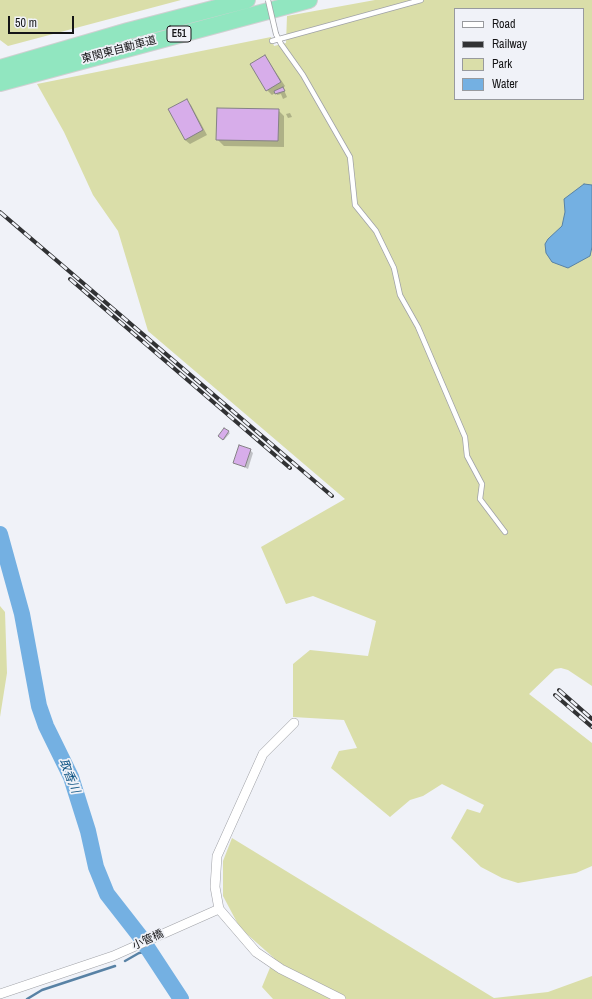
<!DOCTYPE html>
<html>
<head>
<meta charset="utf-8">
<style>
  body { margin:0 }
  #map { position:relative; width:592px; height:999px; overflow:hidden; background:#f0f2f8; font-family:"Archivo Narrow",sans-serif }
  canvas { display:block }
  .legend { position:absolute; left:454px; top:8px; width:130px; height:92px; box-sizing:border-box; background:#f0f2f8; border:1px solid #989a9e; margin:0; padding:5px 7px; list-style:none; font-size:12px; color:#151517 }
  .legend li { display:flex; align-items:center; gap:8px; height:20px }
  .legend b { width:20px; border:1px solid #989a9e }
  .scale { position:absolute; left:8px; top:16px; width:66px; height:18px; box-sizing:border-box; border:2px solid #151517; border-top:0; padding-left:5px; font-size:12px; line-height:14px; white-space:nowrap; color:#151517; -webkit-text-stroke:3px #f0f2f8; paint-order:stroke }
</style>
</head>
<body>
<div id="map">
<canvas width="592" height="999"></canvas>
<ul class="legend">
<li><b style="height:5px;background:#fff"></b>Road</li>
<li><b style="height:5px;background:#313234"></b>Railway</li>
<li><b style="height:11px;background:#dadea9"></b>Park</li>
<li><b style="height:11px;background:#74b0e2"></b>Water</li>
</ul>
<div class="scale">50 m</div>
</div>
<script>
const g = document.querySelector('canvas').getContext('2d');
g.lineJoin = 'round';
function fill(path, color) {
  g.fillStyle = color;
  g.fill(path, 'evenodd');
}
function shape(rows) {
  const path = new Path2D();
  for (const r of rows) {
    path.moveTo(r[0], r[1]);
    for (let i = 2; i < r.length; i += 2) path.lineTo(r[i], r[i + 1]);
  }
  return path;
}
function trace(path, color, width, dash) {
  g.strokeStyle = color;
  g.lineWidth = width;
  g.lineCap = dash ? 'butt' : 'round';
  g.setLineDash(dash || []);
  g.stroke(path);
}
function drawText(font, color, halo, rows, align = 'center') {
  g.font = font + ' "Archivo Narrow","Noto Sans JP",sans-serif';
  g.lineWidth = 3.5;
  g.setLineDash([]);
  g.textBaseline = 'middle';
  g.strokeStyle = halo;
  g.fillStyle = color;
  for (const [text, x, y, turn = 0] of rows) {
    g.save();
    g.translate(x, y);
    g.rotate((+turn || 0) * Math.PI / 180);
    g.textAlign = isNaN(turn) ? turn : align;
    if (halo) g.strokeText(text, 0, 0);
    g.fillText(text, 0, 0);
    g.restore();
  }
}
fill(shape([
  [0,0,181,0,8,46,0,40],
  [375,0,592,0,592,686,568,670,561,668,555,669,529,694,592,743,592,866,576,873,518,883,502,878,481,867,451,838,467,809,480,813,484,805,442,784,423,796,410,800,390,817,331,768,339,751,357,748,344,720,293,717,293,664,310,650,368,656,376,621,313,596,286,604,261,547,345,499,148,331,118,231,93,195,64,132,37,84,271,37,274,46,286,43,287,16],
  [455,9,583,9,583,99,455,99],
  [0,606,5,612,7,673,0,717],
  [232,838,494,998,548,992,592,976,592,999,273,999,262,987,274,958,240,928,223,896,223,861]
]), '#dadea9');
const water = shape([
  [584,184,592,185,592,247,590,256,568,268,552,262,546,253,545,244,548,239,562,226,565,212,564,199,584,184]
]);
fill(water, '#74b0e2');
trace(water, '#5882a5', 1);
fill(shape([
  [265,56,285,86,283,88,287,97,283,99,281,94,277,95,276,92,272,95,267,90],
  [186,100,191,105,207,135,190,144,185,140,169,109],
  [278,110,284,116,284,147,224,146,217,139],
  [290,113,292,117,288,118,286,114],
  [224,429,230,433,224,440,219,436],
  [250,450,253,453,248,469,234,462]
]), '#0003');
trace(shape([
  [125,961,139,953,150,951],
  [27,999,42,990,115,966]
]), '#5882a5', 2.5);
trace(shape([
  [0,534,22,614,39,706,46,726,71,777,88,831,96,867,107,894,139,935,181,999]
]), '#74b0e2', 16);
const building = shape([
  [265,55,281,82,266,91,250,64,265,55],
  [283,87,285,91,275,94,274,91,283,87],
  [187,99,203,130,185,140,168,109,187,99],
  [217,108,279,109,278,141,216,140,217,108],
  [224,428,229,431,223,440,218,436,224,428],
  [239,445,251,449,245,467,233,463,239,445]
]);
fill(building, '#d7adea');
trace(building, '#858286', 1);
const lane = shape([
  [276,34,281,44,303,75,350,157,355,205,376,231,394,268,400,295,418,327,465,437,467,456,482,484,480,499,505,532],
  [272,41,421,0]
]);
const street = shape([
  [294,723,263,754,217,856,215,887,219,909,256,952,281,969,341,999],
  [0,994,113,956,219,909]
]);
const highway = shape([
  [0,68,128,31,247,0],
  [0,83,309,0]
]);
trace(lane, '#a0a2a7', 6);
trace(street, '#a0a2a7', 10);
trace(highway, '#d0d0d1', 18);
trace(lane, '#fff', 4.5);
trace(street, '#fff', 9);
trace(highway, '#91e6c0', 16);
const rail = shape([
  [0,212,332,496],
  [70,279,290,468],
  [559,690,592,719],
  [555,695,592,727]
]);
trace(rail, '#313234', 4);
trace(rail, '#f0f2f8', 2.5, [8]);
const laneBridge = shape([
  [268,0,276,34]
]);
trace(laneBridge, '#a0a2a7', 6, []);
trace(laneBridge, '#fff', 4.5);
for (const [x, y, w] of [
  [179,34,24]
]) {
  const box = new Path2D();
  box.roundRect(x - w / 2, y - 8, w, 16, 3);
  g.fillStyle = '#f0f2f8';
  g.fill(box);
  trace(box, '#151517', 1);
}
drawText('bold 10px', '#151517', null, [
  ["E51",179,34]
]);
drawText('11px', '#151517', '#f0f2f8', [
  ["東関東自動車道",119,50,-15],
  ["小管橋",148,940,-24]
]);
drawText('italic 12px', '#115685', '#f0f2f8', [
  ["取香川",69,776,68]
]);
</script>
</body>
</html>
